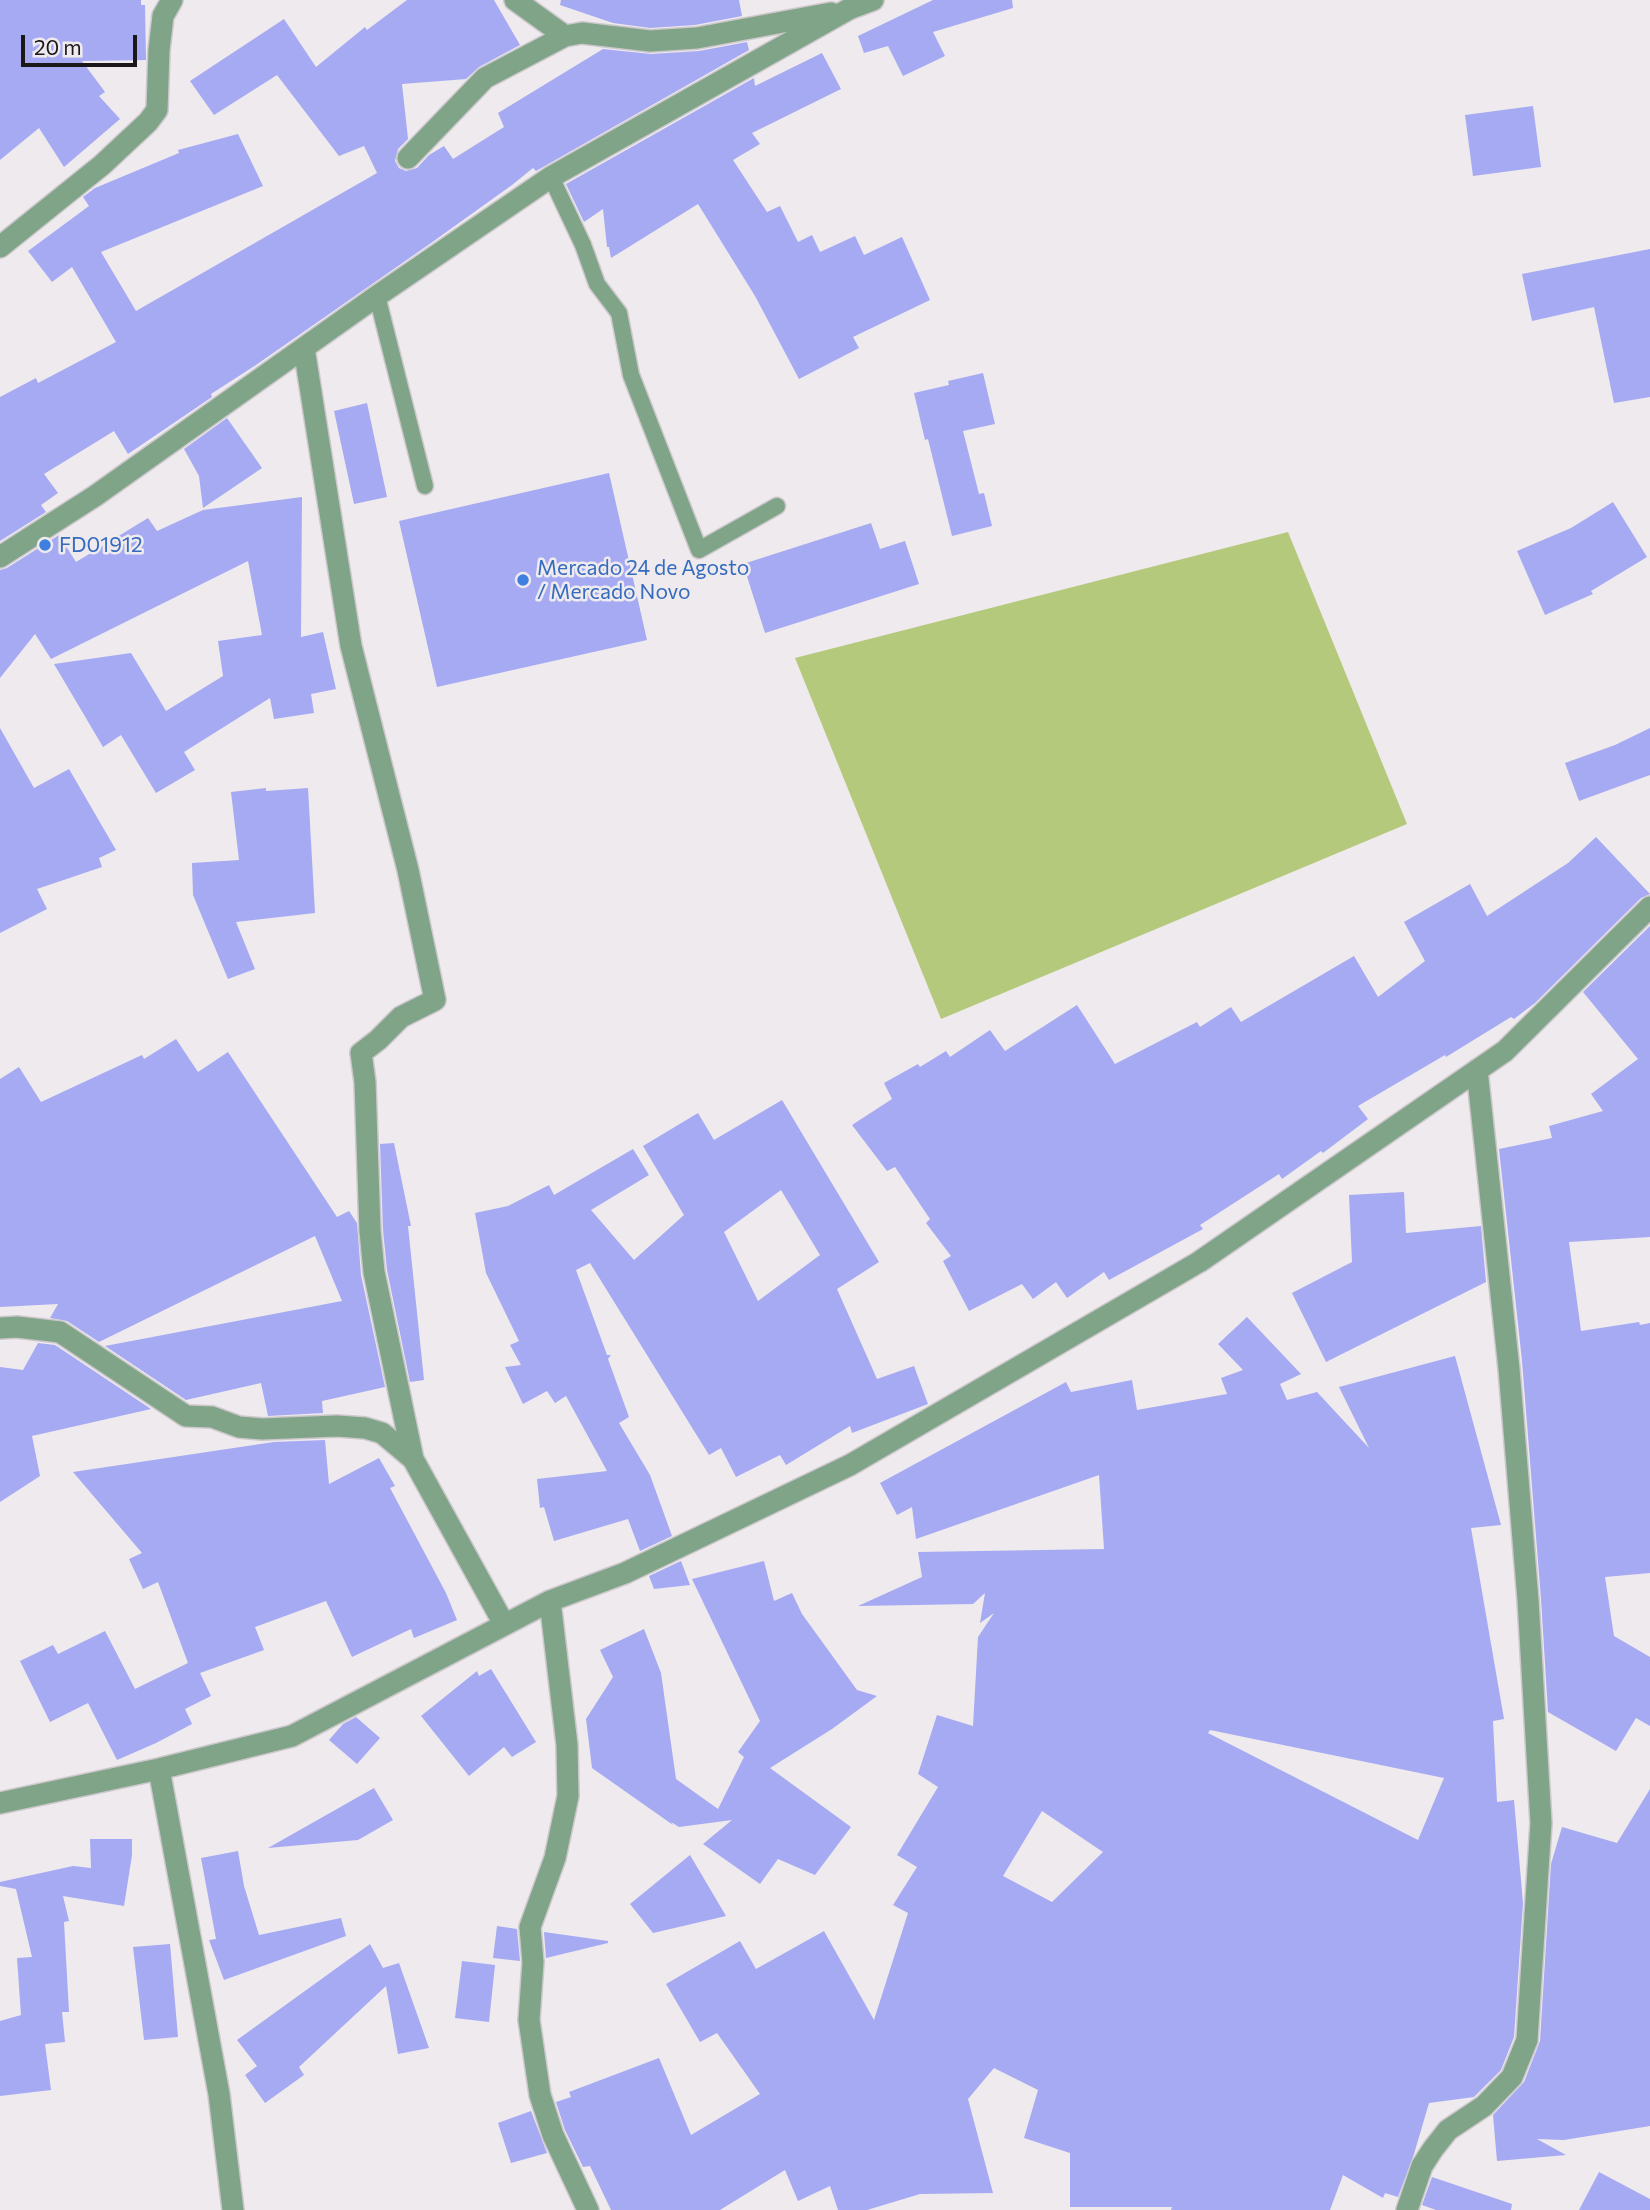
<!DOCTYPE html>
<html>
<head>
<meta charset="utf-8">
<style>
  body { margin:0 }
  #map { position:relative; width:1650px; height:2210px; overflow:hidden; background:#efeaee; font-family:Commissioner,sans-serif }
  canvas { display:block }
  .scale { position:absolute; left:21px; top:35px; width:116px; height:32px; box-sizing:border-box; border:4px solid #1a1819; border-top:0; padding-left:9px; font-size:21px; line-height:24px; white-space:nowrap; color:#1a1819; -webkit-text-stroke:5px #efeaee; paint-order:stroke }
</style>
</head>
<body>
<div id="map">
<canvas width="1650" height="2210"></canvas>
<div class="scale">20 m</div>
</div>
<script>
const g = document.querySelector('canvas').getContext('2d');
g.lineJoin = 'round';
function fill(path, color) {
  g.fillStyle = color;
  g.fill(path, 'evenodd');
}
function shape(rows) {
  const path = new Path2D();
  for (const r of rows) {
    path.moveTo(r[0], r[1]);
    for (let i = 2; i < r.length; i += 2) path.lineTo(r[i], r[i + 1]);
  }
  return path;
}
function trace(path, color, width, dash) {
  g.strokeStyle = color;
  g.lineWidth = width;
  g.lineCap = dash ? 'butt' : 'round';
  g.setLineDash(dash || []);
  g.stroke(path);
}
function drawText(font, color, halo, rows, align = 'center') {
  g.font = font + ' Commissioner,sans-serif';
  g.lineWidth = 5;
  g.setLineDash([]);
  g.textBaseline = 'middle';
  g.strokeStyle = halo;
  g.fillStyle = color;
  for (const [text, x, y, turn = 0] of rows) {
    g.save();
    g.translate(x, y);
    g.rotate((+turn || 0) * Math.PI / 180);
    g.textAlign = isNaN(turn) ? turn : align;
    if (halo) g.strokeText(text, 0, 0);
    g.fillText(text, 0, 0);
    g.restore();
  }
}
fill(shape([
  [1288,532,1407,824,941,1019,795,658]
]), '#b5c97c');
fill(shape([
  [0,0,141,0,141,5,145,5,146,60,82,61,105,92,99,96,120,119,64,167,39,128,0,160],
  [407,0,494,0,520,45,479,67,466,79,402,84,408,139,398,149,395,161,399,168,406,171,417,168,429,155,444,146,453,159,504,127,498,113,603,49,651,54,699,51,747,42,749,50,536,171,533,168,512,185,431,243,256,365,211,394,212,397,128,454,114,431,44,474,58,493,41,505,46,512,0,541,0,397,36,378,38,383,116,342,72,267,52,282,28,251,89,206,83,197,95,188,179,153,178,150,238,134,263,186,101,252,136,311,377,173,364,146,339,156,277,75,214,115,190,81,284,19,316,67,365,27,367,30],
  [561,0,739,0,742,16,695,25,650,28,613,23,560,5],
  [933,0,1012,0,1013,8,933,32,945,56,903,76,888,46,864,53,858,36],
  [822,53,841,89,752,133,760,144,733,160,767,212,780,206,798,242,812,235,820,252,855,236,864,255,902,237,930,300,853,337,859,348,799,379,755,296,698,204,611,258,609,247,607,247,603,209,584,222,566,184,754,78,755,86],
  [1533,106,1541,167,1473,176,1465,115],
  [1650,249,1650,397,1614,403,1594,307,1532,321,1522,274],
  [983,373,995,424,963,431,979,494,984,493,992,526,952,536,928,439,925,440,914,393,949,385,948,381],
  [367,403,387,497,354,504,334,411],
  [227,418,262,468,203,508,199,476,184,449],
  [609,473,647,640,437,687,399,521],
  [302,497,301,637,323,632,336,689,311,694,314,713,274,719,270,698,184,752,195,770,156,793,121,735,103,747,54,664,131,653,166,711,223,676,218,641,262,635,248,561,51,659,35,634,0,678,0,570,7,568,59,535,76,562,148,518,157,531,203,510],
  [1613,502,1647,557,1591,591,1593,594,1545,615,1517,551,1571,528],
  [871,523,880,549,905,541,919,584,765,633,743,564],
  [0,728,34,788,69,769,116,850,99,858,102,867,37,889,47,909,0,933],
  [1650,728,1650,775,1579,801,1565,763,1615,745],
  [266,788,266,791,308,788,315,913,236,922,255,969,228,979,193,895,192,863,239,860,231,792],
  [1596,837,1650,894,1641,898,1535,1003,1514,1019,1511,1017,1446,1057,1445,1055,1358,1106,1368,1119,1323,1153,1321,1151,1282,1179,1279,1174,1200,1225,1203,1229,1109,1280,1104,1272,1067,1298,1056,1282,1033,1299,1022,1284,969,1311,943,1261,951,1256,926,1223,930,1219,895,1167,887,1171,852,1125,892,1099,884,1083,918,1064,920,1067,946,1051,950,1057,990,1030,1005,1051,1077,1005,1115,1064,1197,1022,1200,1027,1231,1007,1241,1022,1354,956,1378,997,1425,961,1404,922,1470,884,1487,916,1568,863],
  [1650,926,1650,1237,1569,1242,1581,1331,1639,1322,1640,1325,1650,1323,1650,1573,1605,1577,1614,1636,1650,1657,1650,1726,1636,1718,1616,1751,1548,1712,1541,1599,1522,1361,1499,1149,1552,1138,1549,1126,1603,1111,1591,1094,1638,1059,1583,992],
  [176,1039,198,1072,228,1052,337,1217,349,1211,357,1223,361,1275,385,1387,322,1401,323,1413,268,1416,261,1383,186,1400,105,1346,342,1301,315,1236,99,1342,67,1321,50,1318,58,1304,0,1307,0,1079,19,1067,41,1102,142,1055,144,1059],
  [782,1100,879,1262,837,1289,877,1379,914,1366,928,1404,852,1433,850,1426,786,1465,780,1455,736,1477,721,1448,709,1455,590,1263,576,1270,607,1355,611,1355,608,1359,629,1417,619,1423,650,1475,672,1536,640,1551,628,1519,554,1541,544,1507,540,1508,537,1479,607,1471,566,1396,555,1403,547,1391,523,1404,505,1367,521,1365,510,1345,519,1341,486,1273,475,1213,508,1206,549,1185,554,1195,633,1149,649,1175,591,1210,634,1260,684,1215,643,1146,698,1113,714,1140],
  [781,1190,820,1255,758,1301,724,1232],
  [394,1143,411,1226,408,1226,424,1380,410,1382,387,1270,383,1230,380,1144],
  [1404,1192,1406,1233,1481,1226,1486,1282,1326,1362,1292,1293,1352,1262,1349,1195],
  [1247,1317,1301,1374,1280,1384,1287,1400,1317,1392,1369,1448,1339,1387,1455,1356,1501,1525,1471,1528,1504,1719,1493,1721,1497,1802,1514,1800,1523,1903,1514,2037,1501,2070,1474,2097,1429,2103,1414,2154,1398,2197,1385,2193,1383,2198,1343,2175,1330,2210,1171,2210,1172,2207,1070,2207,1070,2153,1024,2138,1038,2090,994,2068,968,2099,993,2193,920,2194,867,2210,838,2210,830,2186,798,2201,785,2170,720,2210,611,2210,590,2166,583,2167,565,2130,556,2102,571,2097,569,2092,659,2058,691,2135,760,2094,717,2033,700,2042,666,1984,740,1941,756,1969,824,1931,874,2020,908,1913,893,1905,917,1867,897,1855,938,1787,918,1774,937,1715,973,1726,978,1637,994,1613,980,1623,985,1593,973,1604,858,1606,922,1577,918,1552,1104,1549,1099,1475,916,1539,912,1507,897,1515,880,1483,1066,1382,1071,1392,1132,1380,1137,1410,1227,1394,1221,1378,1243,1370,1218,1344],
  [1210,1730,1444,1778,1418,1840,1208,1733],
  [1042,1811,1103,1852,1052,1902,1003,1876],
  [38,1343,55,1345,151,1409,32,1436,40,1476,0,1502,0,1367,23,1370],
  [325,1440,329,1484,379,1458,395,1486,390,1488,446,1593,457,1620,414,1638,411,1629,352,1657,326,1601,255,1627,264,1650,200,1673,211,1696,185,1709,192,1724,156,1743,117,1760,88,1703,50,1722,20,1661,53,1645,58,1654,105,1631,135,1689,188,1663,158,1582,143,1589,129,1559,142,1553,73,1472,274,1442],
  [681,1561,690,1585,654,1589,649,1576],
  [764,1561,774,1601,792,1593,802,1614,857,1690,877,1696,832,1729,770,1768,851,1827,815,1875,778,1859,760,1884,703,1844,732,1820,679,1827,671,1822,673,1825,592,1768,586,1719,613,1677,600,1650,644,1629,661,1673,676,1779,718,1809,744,1757,738,1752,760,1721,692,1579],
  [491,1669,536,1742,512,1757,504,1747,469,1776,421,1716,477,1671,479,1676],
  [356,1717,380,1738,357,1764,329,1740,343,1724],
  [374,1788,393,1820,358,1840,268,1848],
  [1650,1789,1650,2126,1564,2140,1537,2139,1566,2155,1497,2161,1493,2115,1524,2082,1540,2041,1551,1864,1562,1827,1617,1843],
  [90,1839,132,1839,132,1855,124,1906,63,1896,69,1921,64,1922,69,2012,62,2012,65,2042,45,2044,51,2090,0,2096,0,2021,21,2015,17,1958,32,1957,16,1889,0,1886,0,1882,73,1866,91,1868],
  [238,1851,244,1886,259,1935,341,1918,346,1936,224,1980,209,1940,216,1939,201,1858],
  [690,1855,726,1916,653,1933,630,1904],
  [497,1926,517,1929,520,1961,493,1958],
  [544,1932,608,1941,608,1943,546,1958],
  [170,1944,178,2037,144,2040,133,1947],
  [370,1944,383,1968,399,1963,429,2048,398,2054,386,1986,299,2067,304,2075,265,2103,245,2075,257,2066,237,2040],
  [462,1961,495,1965,489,2022,455,2018],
  [531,2111,547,2153,511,2163,498,2123],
  [1599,2172,1650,2199,1650,2210,1579,2210],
  [1432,2177,1512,2204,1511,2210,1436,2210,1422,2205]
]), '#a5aaf2');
const lane = shape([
  [551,177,583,245,597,284,619,313,631,375,699,550,777,506],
  [377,296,425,486]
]);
const street = shape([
  [515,0,565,36,582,33,650,41,697,38,831,13],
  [408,158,485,78,565,36],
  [0,247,102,165,148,122,157,110,159,50,163,16,172,0],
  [304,348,351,646,408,870,435,1000,401,1017,378,1040,361,1053,365,1082,370,1231,374,1272,413,1459,504,1624],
  [0,557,95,496,377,296,551,177,849,9,873,0],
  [0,1328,17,1327,60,1332,186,1416,212,1417,239,1427,262,1429,337,1426,365,1428,382,1433,413,1459],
  [550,1601,567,1745,568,1796,555,1858,530,1927,533,1962,529,2020,540,2095,553,2135,588,2210],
  [159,1769,219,2094,233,2210],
  [0,1803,159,1769,292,1736,550,1601,625,1573,850,1465,1199,1262,1505,1051,1650,907],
  [1407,2210,1422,2166,1433,2149,1448,2130,1484,2106,1512,2077,1527,2040,1541,1823,1528,1600,1509,1369,1477,1070]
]);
trace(lane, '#cdc8cc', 19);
trace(street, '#cdc8cc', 24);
trace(lane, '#7fa488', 16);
trace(street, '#7fa488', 21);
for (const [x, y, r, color] of [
  [45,545,7,"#3f7fe0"],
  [523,580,7,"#3f7fe0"]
]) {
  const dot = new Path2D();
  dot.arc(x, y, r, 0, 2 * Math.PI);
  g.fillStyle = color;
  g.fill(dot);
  trace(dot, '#efeaee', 2.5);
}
drawText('21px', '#366cbe', '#efeaee', [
  ["FD01912",59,545],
  ["Mercado 24 de Agosto",537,568],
  ["/ Mercado Novo",537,592]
], 'left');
</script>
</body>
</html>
